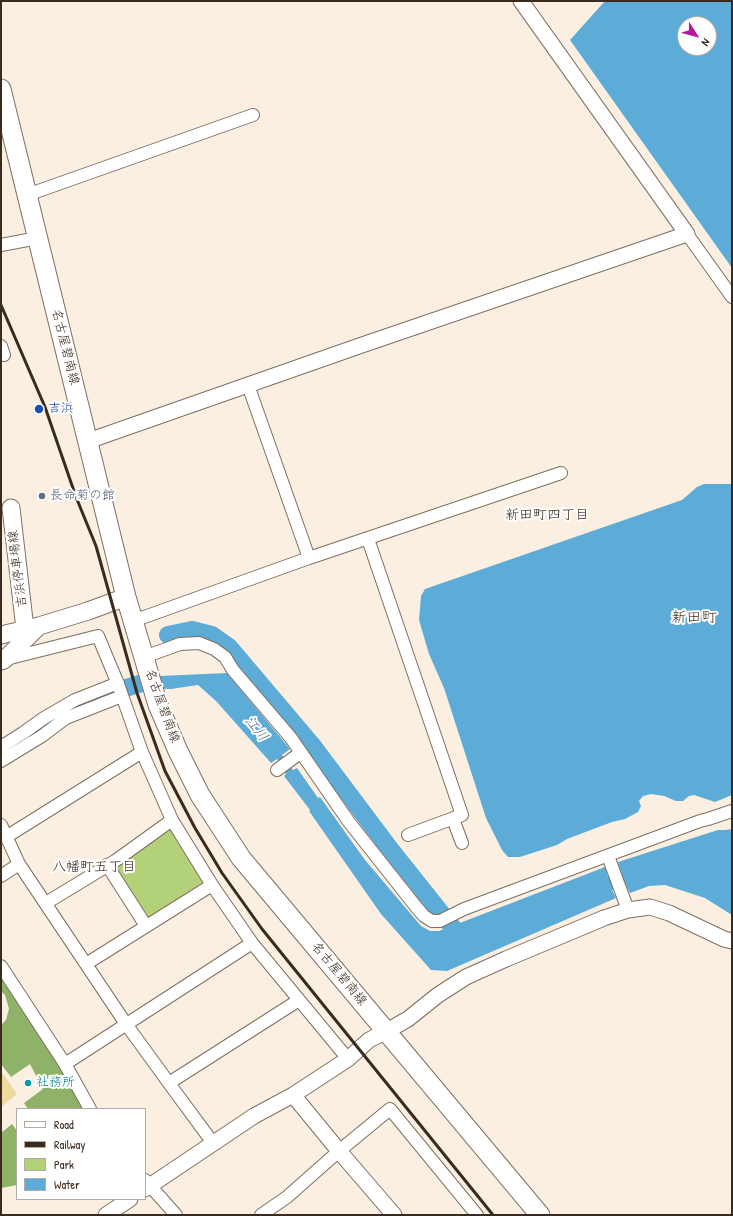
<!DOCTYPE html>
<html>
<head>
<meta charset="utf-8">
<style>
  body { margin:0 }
  #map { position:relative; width:733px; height:1216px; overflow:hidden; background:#faefe1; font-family:"Patrick Hand",sans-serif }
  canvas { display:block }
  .frame { position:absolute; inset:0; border:2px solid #3b2a1e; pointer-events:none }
  .legend { position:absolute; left:16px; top:1108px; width:130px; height:92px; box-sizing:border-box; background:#fff; border:1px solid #b1aaa5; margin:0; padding:5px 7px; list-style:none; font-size:12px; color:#3b2a1e }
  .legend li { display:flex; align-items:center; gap:8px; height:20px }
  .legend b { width:20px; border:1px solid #b1aaa5 }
  .north { position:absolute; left:677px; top:16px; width:40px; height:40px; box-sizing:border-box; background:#fff; border:1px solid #b1aaa5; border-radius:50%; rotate:126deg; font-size:11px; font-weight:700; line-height:16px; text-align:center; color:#3b2a1e }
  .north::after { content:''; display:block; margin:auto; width:14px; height:18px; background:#b5179e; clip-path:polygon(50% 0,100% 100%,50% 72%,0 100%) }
</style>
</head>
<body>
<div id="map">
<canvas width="733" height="1216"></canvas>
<div class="frame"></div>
<ul class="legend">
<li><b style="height:5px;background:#fff"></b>Road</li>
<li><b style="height:5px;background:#3b2a1e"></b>Railway</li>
<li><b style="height:11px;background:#b3d178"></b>Park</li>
<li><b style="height:11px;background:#5dabd7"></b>Water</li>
</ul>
<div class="north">N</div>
</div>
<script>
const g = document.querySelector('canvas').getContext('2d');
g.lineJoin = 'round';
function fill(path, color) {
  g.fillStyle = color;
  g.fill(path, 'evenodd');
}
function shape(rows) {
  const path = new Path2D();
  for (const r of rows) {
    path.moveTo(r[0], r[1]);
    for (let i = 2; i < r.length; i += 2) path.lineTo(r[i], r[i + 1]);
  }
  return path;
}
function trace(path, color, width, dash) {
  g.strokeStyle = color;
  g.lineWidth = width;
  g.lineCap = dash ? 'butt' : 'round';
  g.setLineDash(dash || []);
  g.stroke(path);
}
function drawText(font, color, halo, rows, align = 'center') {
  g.font = font + ' "Patrick Hand","Klee One",sans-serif';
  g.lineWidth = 4;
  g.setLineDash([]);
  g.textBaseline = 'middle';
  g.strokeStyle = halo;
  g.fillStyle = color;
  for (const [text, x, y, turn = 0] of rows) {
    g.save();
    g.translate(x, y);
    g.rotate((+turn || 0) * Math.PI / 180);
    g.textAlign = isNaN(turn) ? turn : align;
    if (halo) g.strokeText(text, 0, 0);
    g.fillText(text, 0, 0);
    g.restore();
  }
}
fill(shape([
  [170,828,203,882,149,918,114,865]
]), '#b3d178');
fill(shape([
  [1,975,61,1066,83,1109,28,1109,24,1103,43,1089,30,1064,11,1077,1,1064,1,1025,6,1020,9,1009,5,995,1,991],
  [12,1124,17,1131,17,1185,1,1188,1,1133]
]), '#8eb368');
fill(shape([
  [1,1071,17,1094,1,1107]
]), '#eeda9e');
fill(shape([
  [605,1,732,1,732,268,570,40],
  [685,24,709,24,709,48,685,48],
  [704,484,732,484,732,795,715,802,694,795,689,796,683,801,676,801,664,796,651,794,643,796,639,801,641,806,638,812,625,819,612,822,567,839,557,845,520,857,508,857,502,850,486,818,444,688,429,654,419,620,421,596,425,589,682,500,697,487],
  [227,673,290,749,282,755,293,770,297,768,318,798,320,797,365,860,421,926,430,931,439,931,605,867,608,877,622,874,618,862,718,830,725,830,732,829,732,915,705,898,665,885,649,886,630,893,625,883,612,890,616,898,447,971,431,970,381,914,309,811,310,810,284,776,286,774,277,759,271,763,216,701,198,685,171,689,144,688,129,690,127,682,142,678,160,676]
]), '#5dabd7');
trace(shape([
  [168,635,192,630,212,635,229,647,312,745,387,845,465,943],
  [10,749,63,714,113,692,142,683,152,682]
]), '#5dabd7', 18);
const minor = shape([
  [27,195,253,115],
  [687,234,732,297],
  [1,245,38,238],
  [1,346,4,355],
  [368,539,462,815,408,835],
  [309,558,561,473],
  [133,621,309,558,248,385],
  [144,657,180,644,199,643,214,649,225,657,233,670,291,738,349,822,417,908,424,916,432,921,440,921,464,909,700,821,708,819,732,811],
  [6,659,98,636,118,684,142,752,172,820,212,885,252,943,348,1059],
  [1,747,23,733,44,718,75,700,118,683],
  [1,761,42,736,66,718,122,696],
  [277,770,300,753],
  [453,819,462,843],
  [1,825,19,864,126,1024,171,1086,213,1143],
  [6,837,142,752],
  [608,856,628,910],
  [107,865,146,926],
  [1,876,19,864],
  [46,903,115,861,172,820],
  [86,964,212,885],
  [1,966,65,1064,90,1109],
  [65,1064,252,943],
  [169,1083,299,1000],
  [145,1180,176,1215],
  [261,1215,287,1197,339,1151,390,1109,477,1215]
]);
const tertiary = shape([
  [88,441,362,345,687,234,521,1],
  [293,1095,339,1151,394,1215],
  [145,1189,254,1116,293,1095,348,1059,369,1040,387,1031,408,1019,438,995,466,977,506,959,604,918,628,910,650,907,669,913,724,939,732,941],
  [106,1215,130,1199]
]);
const secondary = shape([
  [11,508,25,629],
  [1,635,39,626,88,611,126,597],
  [1,661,4,660,39,626]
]);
const primary = shape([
  [1,89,126,597,158,705,178,751,200,795,241,858,540,1215]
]);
trace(minor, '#7e6f62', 14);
trace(tertiary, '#7e6f62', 17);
trace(secondary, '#7e6f62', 19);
trace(primary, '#7e6f62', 21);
trace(minor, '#fff', 12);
trace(tertiary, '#fff', 15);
trace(secondary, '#fff', 17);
trace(primary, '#fff', 19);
trace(shape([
  [1,305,45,407,76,497,96,546,137,693,165,771,195,828,222,873,262,929,493,1215]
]), '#3b2a1e', 3);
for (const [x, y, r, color] of [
  [39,409,5,"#1a4fb4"],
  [42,496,4,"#5c6f8a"],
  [28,1083,4,"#0f9aa8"]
]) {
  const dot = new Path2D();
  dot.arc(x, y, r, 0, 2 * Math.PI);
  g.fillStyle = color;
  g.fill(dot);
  trace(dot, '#fff', 1.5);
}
drawText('13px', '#3b2a1e', '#fff', [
  ["名古屋碧南線",65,347,76],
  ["吉浜停車場線",18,569,-97],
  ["名古屋碧南線",162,706,70],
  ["名古屋碧南線",339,974,50]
]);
drawText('13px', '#164399', '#fff', [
  ["吉浜",48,409]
], 'left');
drawText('13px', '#4e5e75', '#fff', [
  ["長命菊の館",50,496]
], 'left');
drawText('13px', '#0d838f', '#fff', [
  ["社務所",36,1083]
], 'left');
drawText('14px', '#3b2a1e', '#fff', [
  ["新田町四丁目",547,515],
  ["八幡町五丁目",94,867]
]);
drawText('italic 14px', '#495e68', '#fff', [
  ["江川",256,729,51]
]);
drawText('15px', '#3b2a1e', '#fff', [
  ["新田町",694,618]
]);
</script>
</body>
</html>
